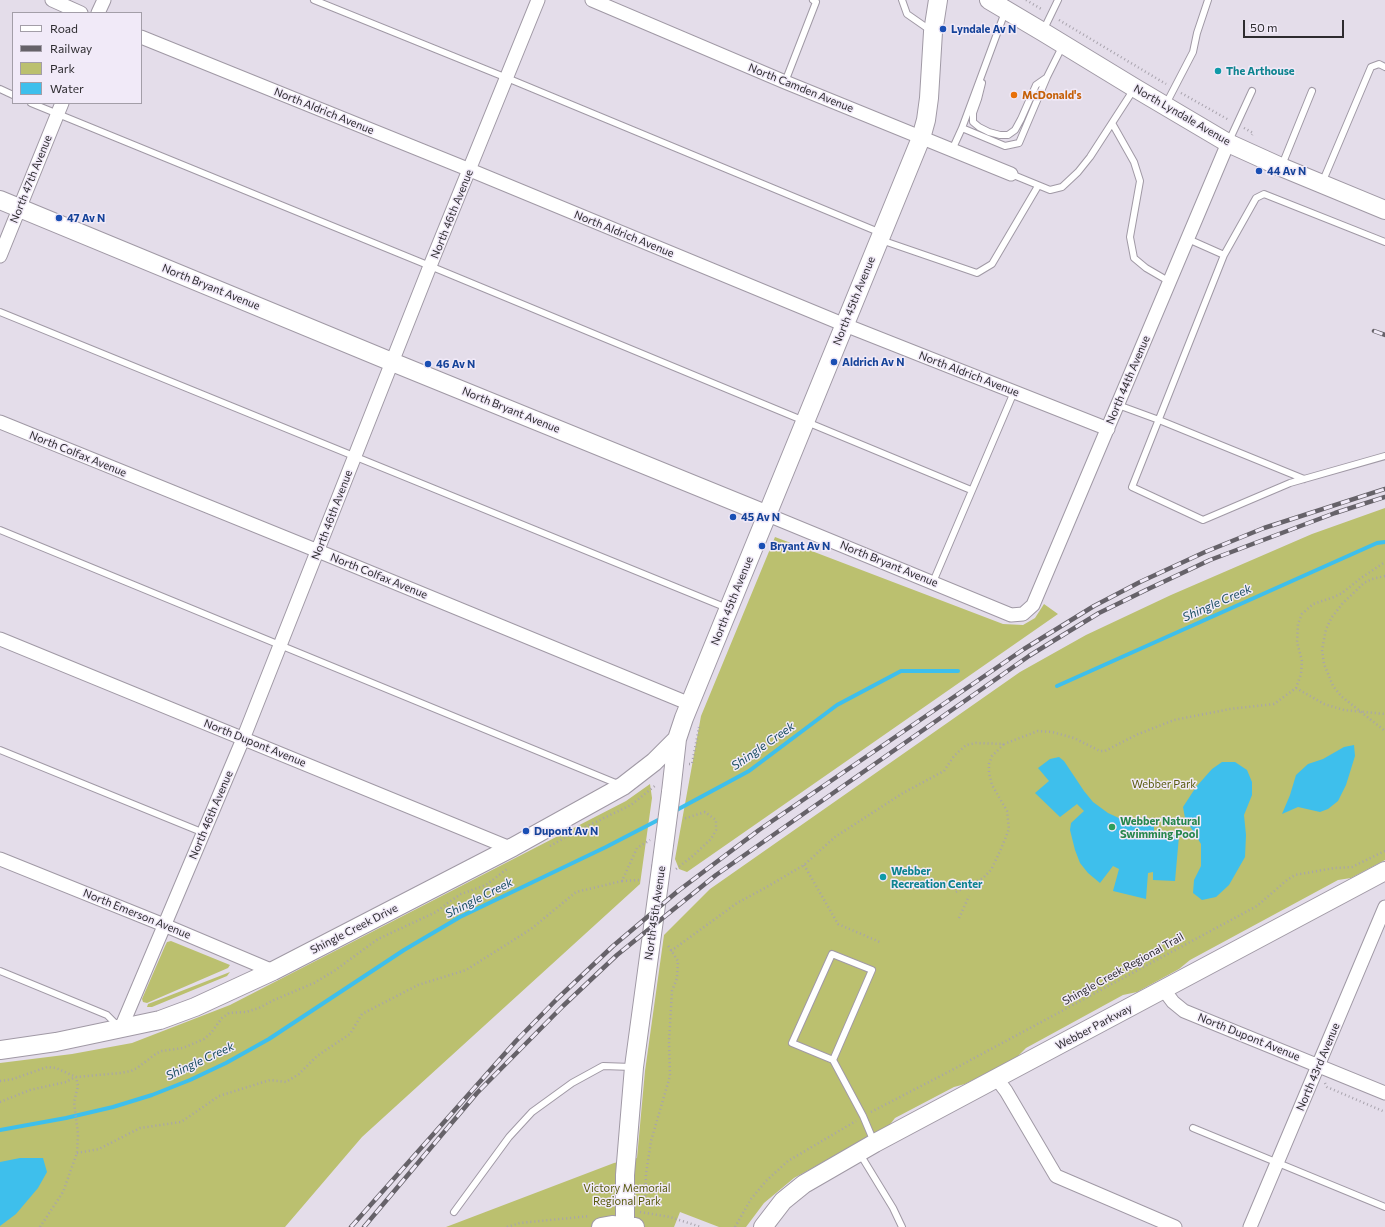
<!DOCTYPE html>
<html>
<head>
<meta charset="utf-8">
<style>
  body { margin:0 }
  #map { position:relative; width:1385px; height:1227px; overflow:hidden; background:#e4ddea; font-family:Commissioner,sans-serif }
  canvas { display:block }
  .legend { position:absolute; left:12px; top:12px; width:130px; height:92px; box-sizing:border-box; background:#f1eaf8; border:1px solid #a39ea8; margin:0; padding:5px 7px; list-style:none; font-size:12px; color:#2d2b2f }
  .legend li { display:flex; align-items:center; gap:8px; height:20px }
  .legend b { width:20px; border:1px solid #a39ea8 }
  .scale { position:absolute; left:1243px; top:20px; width:101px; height:18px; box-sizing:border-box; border:2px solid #2d2b2f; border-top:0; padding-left:5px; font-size:12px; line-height:14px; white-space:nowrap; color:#2d2b2f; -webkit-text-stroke:3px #f1eaf8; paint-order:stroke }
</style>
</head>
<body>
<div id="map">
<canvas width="1385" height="1227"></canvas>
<ul class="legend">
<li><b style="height:5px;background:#fff"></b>Road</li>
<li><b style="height:5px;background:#666269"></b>Railway</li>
<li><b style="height:11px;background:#bbc06f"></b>Park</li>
<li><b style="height:11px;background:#3ebfec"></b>Water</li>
</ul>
<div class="scale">50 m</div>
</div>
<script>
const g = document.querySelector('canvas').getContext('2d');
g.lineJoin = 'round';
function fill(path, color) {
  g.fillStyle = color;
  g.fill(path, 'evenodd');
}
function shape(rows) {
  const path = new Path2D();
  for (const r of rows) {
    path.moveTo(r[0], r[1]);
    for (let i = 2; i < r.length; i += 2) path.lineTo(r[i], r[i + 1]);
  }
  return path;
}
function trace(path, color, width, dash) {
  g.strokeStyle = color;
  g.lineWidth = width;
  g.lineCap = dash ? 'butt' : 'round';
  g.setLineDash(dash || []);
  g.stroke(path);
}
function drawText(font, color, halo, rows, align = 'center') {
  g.font = font + ' Commissioner,sans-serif';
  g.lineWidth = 3;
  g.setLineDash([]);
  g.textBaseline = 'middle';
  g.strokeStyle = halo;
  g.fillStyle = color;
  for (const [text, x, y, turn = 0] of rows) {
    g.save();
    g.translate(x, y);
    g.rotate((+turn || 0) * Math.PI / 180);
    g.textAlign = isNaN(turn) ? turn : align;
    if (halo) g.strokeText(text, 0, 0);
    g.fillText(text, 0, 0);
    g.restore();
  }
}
fill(shape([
  [1385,508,1385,860,1351,878,1338,880,1190,960,1179,969,1137,992,1123,995,1026,1048,1016,1058,965,1084,954,1087,895,1118,888,1127,794,1178,764,1203,746,1227,719,1227,680,1212,674,1227,446,1227,614,1163,637,1158,645,1071,664,935,710,889,1020,672,1086,635,1171,595,1312,534],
  [775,537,1003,624,1023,625,1035,618,1044,604,1058,614,687,872,679,869,675,859,701,716],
  [650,784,652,798,640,884,362,1137,285,1227,0,1227,0,1063,72,1054,132,1043,230,1005,626,801],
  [171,941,230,965,228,968,147,1003,143,1002,142,999,165,946,167,942],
  [230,972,227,976,152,1007,147,1007,148,1004]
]), '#bbc06f');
fill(shape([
  [1354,745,1355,756,1346,785,1338,801,1328,809,1320,812,1298,807,1282,814,1290,795,1296,775,1308,764,1323,759,1344,747],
  [1059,757,1064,761,1084,791,1093,802,1108,813,1121,819,1154,819,1154,833,1179,836,1175,881,1153,880,1153,872,1148,873,1146,899,1113,891,1119,869,1113,866,1100,883,1088,873,1080,863,1075,850,1070,830,1071,823,1084,811,1077,804,1060,817,1035,793,1049,781,1038,768,1050,759],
  [1222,762,1235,762,1247,770,1252,782,1252,795,1244,815,1246,835,1245,857,1229,885,1216,897,1202,900,1193,893,1194,880,1201,866,1201,844,1185,818,1183,807,1196,787,1212,769],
  [20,1158,43,1158,47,1172,38,1188,16,1214,0,1226,0,1162]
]), '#3ebfec');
trace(shape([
  [1057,686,1377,543,1385,542],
  [673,812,749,771,837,705,901,671,958,671],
  [0,1130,66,1118,113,1107,152,1095,190,1080,226,1063,269,1039,404,950,460,917,606,847,662,818]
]), '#3ebfec', 4);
const lane = shape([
  [314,0,507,78,881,233],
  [902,0,907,14,930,30],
  [1005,12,962,128,1005,146,1019,143,1047,77,1063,45],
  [1043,31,1058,0],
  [785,82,816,2,813,0],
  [982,83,978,99,973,113,973,122,979,127,989,132,1000,135,1008,135,1015,130,1021,119,1036,85,1046,78],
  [0,89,13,95],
  [31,103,430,266,971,490],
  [1166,104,1193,52,1197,33,1208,0],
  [1112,123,1134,162,1140,181,1130,237,1134,258,1146,268,1170,282],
  [1229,141,1252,91],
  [952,150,962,128],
  [1282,165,1312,91],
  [1011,174,1050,190,1062,187,1078,172,1090,157,1134,89],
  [1322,183,1371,67,1379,64,1385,67],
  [1188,239,1224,255],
  [881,240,977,273,992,264,1038,186],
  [1385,242,1264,194,1256,198,1224,255,1132,487,1203,520,1290,483,1385,456],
  [0,312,727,608],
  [1118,405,1159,420,1304,479],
  [0,530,618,784],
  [933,582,1014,392],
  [0,750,204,833],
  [0,971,107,1015,118,1026],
  [833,1060,872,970,832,954,792,1043,833,1060,863,1116,874,1142],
  [1193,1128,1385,1207],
  [860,1154,893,1208,902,1227],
  [454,1212,509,1137,532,1112,572,1083,603,1066,632,1067]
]);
const street = shape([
  [52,0,81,13],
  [592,0,785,82,1011,174],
  [98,13,104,0],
  [141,37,470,170,845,325,1108,429],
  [0,256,62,103],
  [0,422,318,551,690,704],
  [768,515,1011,615,1023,614,1033,605,1228,143],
  [0,639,510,848],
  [0,859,164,925,273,971],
  [1164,990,1173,1002,1184,1011,1385,1093],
  [121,1028,243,739,430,266,538,0],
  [997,1079,1006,1091,1056,1176,1175,1227],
  [1250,1227,1385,907]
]);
const secondary = shape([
  [989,0,1043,32,1135,88,1228,143,1281,167,1385,210],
  [0,200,392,362,768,515],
  [671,792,677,739,684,718,921,138,926,120,929,98,933,32,938,0],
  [0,1050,56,1042,160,1020,195,1007,273,971,513,847,623,786,654,762,677,739],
  [601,1227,612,1225,635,1227],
  [625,1227,625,1175,634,1067,661,868],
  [763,1227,783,1201,804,1184,875,1143,1385,871]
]);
trace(lane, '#a099a5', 8);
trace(street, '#a099a5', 15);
trace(secondary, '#a099a5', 20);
trace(shape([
  [1026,0,1043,10],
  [1059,20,1166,84],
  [1181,93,1229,120],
  [1244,128,1253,133,1252,135],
  [1385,576,1372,579,1364,583,1343,603,1332,617,1326,629,1322,650,1324,664,1333,686,1341,696,1385,731],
  [1296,688,1324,704,1344,710,1385,714],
  [689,764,692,764,699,727],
  [550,846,575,832,631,805,656,785],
  [804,865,838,924,882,943],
  [676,869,694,855,711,839,716,830,716,820,705,812,683,819],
  [622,881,641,880],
  [956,892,983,878,991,870,1001,849,1009,829,1007,811,992,785,989,773,989,764,992,756,1004,744],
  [959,918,969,896],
  [671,951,737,903,765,888,804,865,835,837,903,793,944,771,954,756,966,745,976,743,1004,744,1038,731,1052,732,1074,738,1100,751,1105,751,1136,735,1174,720,1230,709,1274,704,1296,688,1301,674,1302,661,1297,642,1298,624,1302,614,1313,604,1334,597,1342,593,1361,578,1385,562],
  [0,1081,13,1079,47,1067,56,1068,76,1077,120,1073,131,1071,137,1068,157,1053,162,1051,183,1048,204,1039,211,1033,222,1018,229,1013,246,1012,259,1008,274,1000,314,983,334,971,378,939,436,912,449,902,461,894,486,885,507,869],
  [1325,1083,1327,1087,1385,1112],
  [0,1102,30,1090,66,1082,75,1077],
  [871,1112,952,1070,1257,906,1287,880,1295,875,1334,868,1352,867,1385,851],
  [77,1153,99,1149,140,1128,181,1122,219,1096,270,1080,286,1082,299,1074,317,1056,350,1034,362,1014,418,985,466,970,531,929,576,892,622,881,637,848,650,840],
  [645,1204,646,1174,651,1141,670,1076,669,1042,672,991,677,978,678,961,667,944],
  [640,1212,670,1217,701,1227],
  [40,1227,63,1192,77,1153,78,1134,74,1102,78,1086,76,1077],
  [507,1227,520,1223,590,1216],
  [735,1227,751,1199,766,1181,788,1161,856,1121]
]), '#a8a3ad', 2.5, [1, 3]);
trace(lane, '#fff', 6);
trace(street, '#fff', 13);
trace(secondary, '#fff', 18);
const rail = shape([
  [1374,331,1385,335],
  [351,1227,516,1041,557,999,613,946,678,891,759,830,1024,649,1094,606,1140,582,1205,552,1264,528,1385,489],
  [364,1227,477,1093,563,1006,617,955,716,875,1029,656,1058,638,1099,613,1146,590,1210,560,1335,513,1385,497]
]);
trace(rail, '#666269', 4.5);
trace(rail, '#f1eaf8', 3, [9]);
const secondaryBridge = shape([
  [661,868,671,792]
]);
trace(secondaryBridge, '#a099a5', 20, []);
trace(secondaryBridge, '#fff', 18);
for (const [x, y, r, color] of [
  [943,29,4,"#1a4fb4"],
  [1218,71,4,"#0f9aa8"],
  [1014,95,4,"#e8710a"],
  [1259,171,4,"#1a4fb4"],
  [59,218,4,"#1a4fb4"],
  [834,362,4,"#1a4fb4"],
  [428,364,4,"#1a4fb4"],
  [733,517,4,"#1a4fb4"],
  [762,546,4,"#1a4fb4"],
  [1112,827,4,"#2e9e5b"],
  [526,831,4,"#1a4fb4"],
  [883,877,4,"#0f9aa8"]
]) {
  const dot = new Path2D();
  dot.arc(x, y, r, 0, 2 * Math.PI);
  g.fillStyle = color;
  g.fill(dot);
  trace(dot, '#f1eaf8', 1.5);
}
drawText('bold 11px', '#164399', '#f1eaf8', [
  ["Lyndale Av N",951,29],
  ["44 Av N",1267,171],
  ["47 Av N",67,218],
  ["Aldrich Av N",842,362],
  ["46 Av N",436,364],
  ["45 Av N",741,517],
  ["Bryant Av N",770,546],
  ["Dupont Av N",534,831]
], 'left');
drawText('bold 11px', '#0d838f', '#f1eaf8', [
  ["The Arthouse",1226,71],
  ["Webber",891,871],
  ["Recreation Center",891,884]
], 'left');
drawText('11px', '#2d2b2f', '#f1eaf8', [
  ["North Camden Avenue",801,88,22],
  ["North Aldrich Avenue",324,111,22],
  ["North Lyndale Avenue",1182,115,30],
  ["North 47th Avenue",31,179,-68],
  ["North 46th Avenue",452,214,-68],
  ["North Aldrich Avenue",624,234,22],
  ["North Bryant Avenue",211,287,22],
  ["North 45th Avenue",854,301,-68],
  ["North Aldrich Avenue",969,374,21],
  ["North 44th Avenue",1128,380,-67],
  ["North Bryant Avenue",511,410,22],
  ["North Colfax Avenue",78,454,22],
  ["North 46th Avenue",332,515,-69],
  ["North Bryant Avenue",889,564,22],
  ["North Colfax Avenue",379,576,22],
  ["North 45th Avenue",732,601,-68],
  ["North Dupont Avenue",255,743,22],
  ["North 46th Avenue",211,815,-67],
  ["North 45th Avenue",655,913,-82],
  ["North Emerson Avenue",137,914,22],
  ["Shingle Creek Drive",354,929,-27],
  ["Shingle Creek Regional Trail",1123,969,-29],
  ["Webber Parkway",1094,1027,-28],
  ["North Dupont Avenue",1249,1037,22],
  ["North 43rd Avenue",1318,1067,-67]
]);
drawText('bold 11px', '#c56008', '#f1eaf8', [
  ["McDonald's",1022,95]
], 'left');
drawText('11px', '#595b0e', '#f1eaf8', [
  ["Webber Park",1164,784],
  ["Victory Memorial",627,1188],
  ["Regional Park",627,1201]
]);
drawText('bold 11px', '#27864d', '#f1eaf8', [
  ["Webber Natural",1120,821],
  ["Swimming Pool",1120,834]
], 'left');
drawText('italic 12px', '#1a4e61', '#f1eaf8', [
  ["Shingle Creek",1217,603,-24],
  ["Shingle Creek",763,746,-35],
  ["Shingle Creek",479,898,-27],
  ["Shingle Creek",200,1061,-25]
]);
</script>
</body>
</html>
